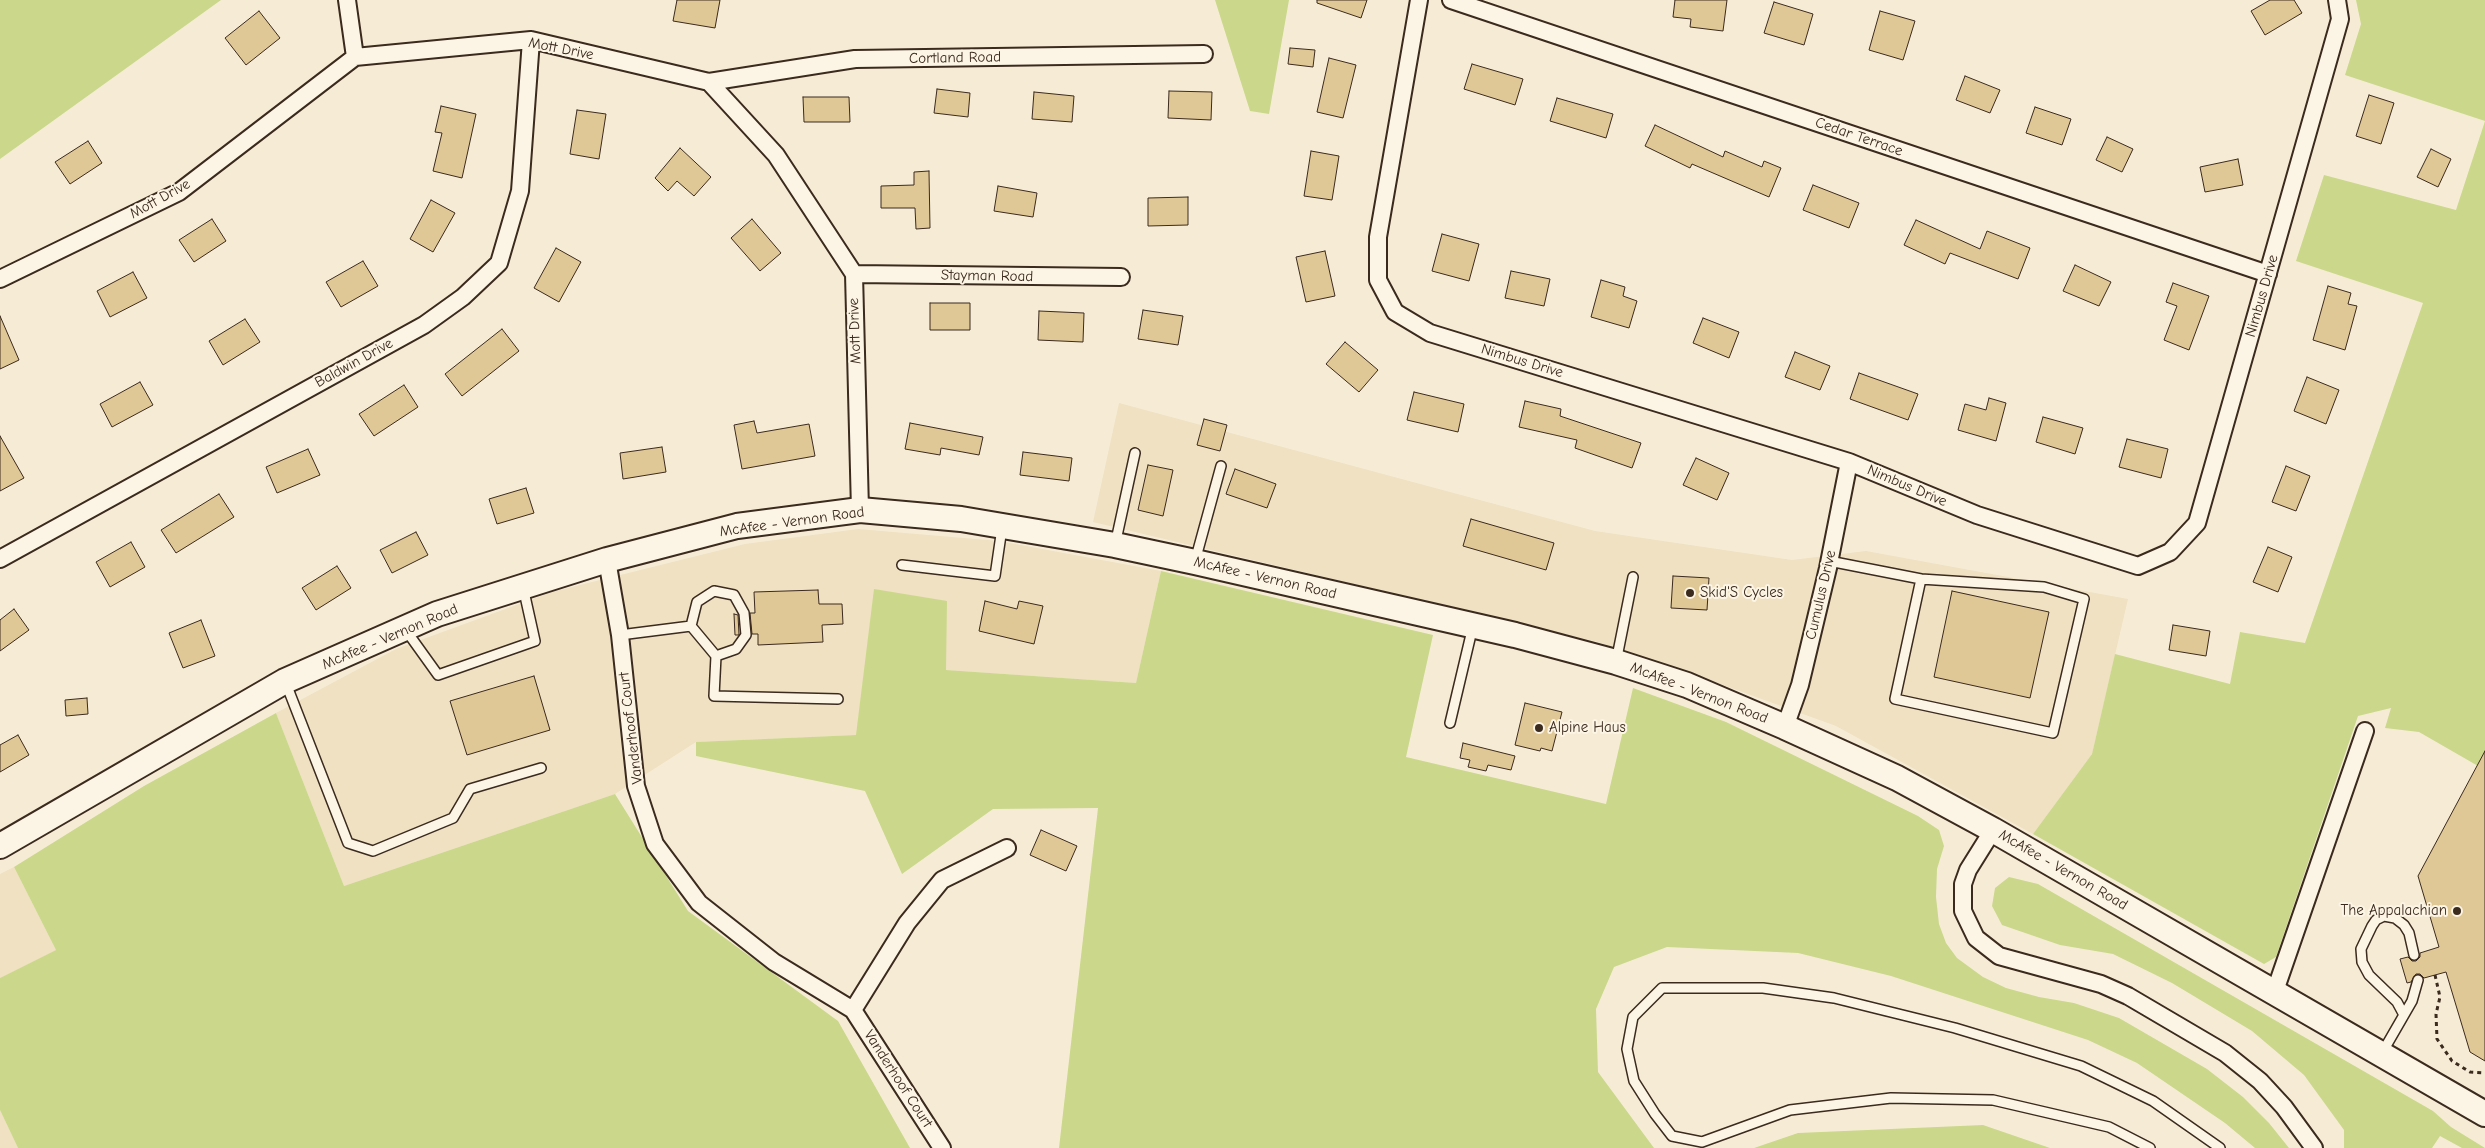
<!DOCTYPE html>
<html>
<head>
<meta charset="utf-8">
<style>
  body { margin:0 }
  canvas { display:block; background:#f6ecd5 }
</style>
</head>
<body>
<canvas width="2485" height="1148"></canvas>
<script>
const g = document.querySelector('canvas').getContext('2d');
g.lineJoin = 'round';
function fill(path, color) {
  g.fillStyle = color;
  g.fill(path, 'evenodd');
}
function shape(rows) {
  const path = new Path2D();
  for (const r of rows) {
    path.moveTo(r[0], r[1]);
    for (let i = 2; i < r.length; i += 2) path.lineTo(r[i], r[i + 1]);
  }
  return path;
}
function trace(path, color, width, dash) {
  g.strokeStyle = color;
  g.lineWidth = width;
  g.lineCap = dash ? 'butt' : 'round';
  g.setLineDash(dash || []);
  g.stroke(path);
}
function drawText(font, color, halo, rows, align = 'center') {
  g.font = font + ' "Comic Neue",sans-serif';
  g.lineWidth = 4;
  g.setLineDash([]);
  g.textBaseline = 'middle';
  g.strokeStyle = halo;
  g.fillStyle = color;
  for (const [text, x, y, turn = 0] of rows) {
    g.save();
    g.translate(x, y);
    g.rotate((+turn || 0) * Math.PI / 180);
    g.textAlign = isNaN(turn) ? turn : align;
    if (halo) g.strokeText(text, 0, 0);
    g.fillText(text, 0, 0);
    g.restore();
  }
}
fill(shape([
  [1119,403,1595,531,1792,560,1866,551,2128,599,2092,754,2033,834,1836,726,1690,673,1598,642,1093,522],
  [858,529,999,541,1161,571,1136,683,946,670,856,735,696,742,615,794,344,886,276,713,396,649,552,592,745,544],
  [14,867,56,950,0,978,0,874],
  [0,1110,18,1148,0,1148]
]), '#efe1c2');
fill(shape([
  [0,0,221,0,0,159],
  [1215,0,1289,0,1269,114,1250,111],
  [2356,0,2485,0,2485,770,2419,732,2385,728,2391,708,2358,716,2276,957,2264,964,2033,834,2092,754,2115,654,2230,684,2240,632,2305,643,2423,303,2296,261,2324,175,2456,210,2485,121,2345,75,2361,24],
  [1161,571,1433,635,1406,757,1606,804,1633,688,1726,722,1918,816,1939,830,1944,846,1937,869,1936,897,1939,924,1946,943,1957,958,1983,977,2006,988,2039,997,2074,1003,2119,1018,2207,1069,2243,1097,2269,1123,2289,1148,2255,1148,2225,1123,2137,1063,2088,1040,1891,976,1798,953,1667,947,1614,967,1596,1009,1598,1072,1654,1148,1059,1148,1098,808,993,809,902,874,865,791,696,756,696,742,856,735,874,589,947,601,946,670,1136,683],
  [276,713,344,886,615,794,688,911,838,1021,910,1148,18,1148,0,1110,0,978,56,950,14,867,144,786],
  [2009,877,2038,884,2433,1111,2451,1127,2485,1148,2462,1148,2440,1136,2432,1148,2344,1148,2344,1130,2304,1075,2252,1031,2172,983,2113,954,2060,945,2002,925,1992,906,1995,888],
  [1983,1125,2050,1148,1754,1148,1798,1133]
]), '#cbd88b');
const building = shape([
  [677,0,720,0,715,28,673,21,677,0],
  [1317,0,1367,0,1361,18,1317,3,1317,0],
  [1675,0,1727,0,1723,31,1690,27,1691,19,1673,17,1675,0],
  [2270,0,2294,0,2302,13,2265,35,2251,11,2270,0],
  [1774,2,1813,14,1804,45,1764,33,1774,2],
  [259,11,280,38,246,65,225,38,259,11],
  [1880,11,1915,21,1903,60,1869,50,1880,11],
  [1290,48,1315,50,1313,67,1288,64,1290,48],
  [1329,58,1356,65,1343,118,1317,112,1329,58],
  [1472,64,1523,79,1515,105,1464,89,1472,64],
  [1965,76,2000,90,1990,113,1956,100,1965,76],
  [937,89,970,93,968,117,934,113,937,89],
  [1169,91,1212,92,1211,120,1168,118,1169,91],
  [1034,92,1074,96,1072,122,1032,119,1034,92],
  [2369,95,2394,103,2381,144,2356,136,2369,95],
  [803,97,849,97,850,122,804,122,803,97],
  [1557,98,1613,114,1606,138,1550,121,1557,98],
  [441,106,476,114,462,178,433,171,442,133,435,132,441,106],
  [2035,107,2071,119,2062,145,2026,133,2035,107],
  [577,110,606,114,599,159,570,154,577,110],
  [1655,125,1723,157,1725,151,1762,167,1764,161,1781,168,1769,197,1692,164,1690,168,1645,146,1655,125],
  [2107,137,2133,149,2122,172,2096,160,2107,137],
  [88,141,102,163,70,184,55,162,88,141],
  [680,148,711,177,694,196,677,181,668,191,655,178,680,148],
  [2431,149,2451,159,2438,187,2417,177,2431,149],
  [1311,151,1339,156,1332,200,1304,196,1311,151],
  [2238,159,2243,185,2205,192,2200,167,2238,159],
  [929,171,930,228,916,229,915,208,881,208,881,186,914,185,914,172,929,171],
  [1813,185,1859,203,1849,228,1803,210,1813,185],
  [998,186,1037,193,1033,217,994,211,998,186],
  [1188,197,1188,225,1148,226,1148,198,1188,197],
  [431,200,455,213,433,252,410,239,431,200],
  [212,219,226,241,194,262,179,240,212,219],
  [752,219,781,253,760,271,731,238,752,219],
  [1916,220,1980,249,1987,231,2030,248,2018,279,1950,253,1945,264,1904,245,1916,220],
  [1442,234,1479,244,1469,281,1432,271,1442,234],
  [556,248,581,262,559,302,534,288,556,248],
  [1325,251,1335,296,1306,302,1296,257,1325,251],
  [363,261,378,286,341,307,326,282,363,261],
  [2075,265,2111,282,2099,306,2063,291,2075,265],
  [1511,271,1550,279,1544,306,1505,298,1511,271],
  [133,272,147,298,110,317,97,291,133,272],
  [1601,280,1625,287,1623,296,1637,301,1629,328,1591,317,1601,280],
  [2173,283,2209,296,2189,350,2164,340,2177,306,2166,302,2173,283],
  [2328,286,2351,293,2348,304,2357,306,2345,350,2313,340,2328,286],
  [930,303,970,303,970,330,930,330,930,303],
  [1143,310,1183,316,1178,345,1138,339,1143,310],
  [1039,311,1084,313,1083,342,1038,340,1039,311],
  [0,316,19,360,0,369,0,316],
  [1703,318,1739,332,1729,358,1693,343,1703,318],
  [245,319,260,342,223,365,209,341,245,319],
  [502,329,519,351,462,396,445,374,502,329],
  [1345,342,1378,370,1359,392,1326,364,1345,342],
  [1795,352,1830,366,1820,390,1785,377,1795,352],
  [1859,373,1918,394,1908,420,1850,399,1859,373],
  [2307,377,2339,390,2326,424,2294,411,2307,377],
  [140,382,153,405,112,427,100,404,140,382],
  [404,385,418,407,374,436,359,414,404,385],
  [1414,392,1464,404,1458,432,1407,420,1414,392],
  [1989,398,2006,403,1996,441,1958,430,1965,404,1986,410,1989,398],
  [1525,401,1561,409,1560,416,1641,443,1632,468,1575,448,1577,440,1519,427,1525,401],
  [2043,417,2083,428,2075,454,2036,442,2043,417],
  [1204,419,1227,425,1220,451,1197,445,1204,419],
  [754,421,757,433,809,424,815,456,742,469,734,425,754,421],
  [910,423,983,437,979,455,941,448,940,455,905,449,910,423],
  [0,436,24,478,0,491,0,436],
  [2127,439,2168,449,2161,478,2119,467,2127,439],
  [662,447,666,472,623,479,620,453,662,447],
  [308,449,320,475,277,493,266,467,308,449],
  [1023,452,1072,458,1069,481,1020,475,1023,452],
  [1696,458,1729,473,1717,500,1683,485,1696,458],
  [1148,465,1173,470,1163,516,1138,510,1148,465],
  [2286,466,2310,476,2296,511,2272,502,2286,466],
  [1235,469,1276,484,1267,508,1226,494,1235,469],
  [526,488,534,513,497,524,489,499,526,488],
  [219,494,234,517,176,553,161,530,219,494],
  [1471,519,1554,543,1546,570,1463,546,1471,519],
  [416,532,428,555,392,573,380,550,416,532],
  [131,542,145,567,110,587,96,562,131,542],
  [2268,547,2292,557,2278,592,2253,582,2268,547],
  [337,566,351,588,316,610,302,588,337,566],
  [1673,576,1709,578,1707,610,1671,608,1673,576],
  [818,590,819,604,842,604,843,624,822,625,823,642,758,645,758,634,752,634,750,613,755,613,754,592,818,590],
  [1952,591,2049,612,2030,698,1934,677,1952,591],
  [985,601,1017,609,1019,601,1043,606,1034,644,979,631,985,601],
  [14,609,29,630,0,651,0,620,14,609],
  [734,614,738,615,739,635,735,635,734,614],
  [201,620,215,656,183,668,169,633,201,620],
  [2173,625,2210,631,2206,656,2169,650,2173,625],
  [534,676,550,730,467,755,450,701,534,676],
  [87,698,88,714,66,716,65,700,87,698],
  [1525,703,1562,712,1552,751,1541,748,1540,751,1515,745,1525,703],
  [18,735,29,755,0,772,0,745,18,735],
  [1463,743,1515,756,1511,770,1488,765,1486,771,1468,767,1470,760,1460,758,1463,743],
  [2485,751,2485,1061,2470,1052,2446,972,2424,978,2420,974,2416,974,2411,982,2407,983,2400,959,2408,957,2412,961,2416,961,2420,957,2420,953,2439,947,2418,876,2485,751],
  [1041,830,1077,846,1066,871,1030,855,1041,830]
]);
fill(building, '#e0c796');
trace(building, '#3b2a1e', 1);
const lane = shape([
  [1115,545,1135,453],
  [1195,561,1221,466],
  [1829,561,1921,579,1895,699,2053,733,2084,599,2044,587,1921,579],
  [902,565,995,576,1002,528],
  [714,591,734,595,744,613,746,635,736,649,716,656,691,626,697,602,714,591],
  [405,629,438,675,535,641,523,587],
  [620,635,691,626],
  [716,656,714,696,838,699],
  [1616,662,1633,577],
  [285,681,348,843,373,851,453,818,470,789,541,768],
  [1450,723,1473,626],
  [2404,1015,2397,1002,2369,975,2362,962,2361,949,2372,926,2376,920,2384,916,2395,918,2404,925,2409,933,2414,955],
  [2382,1053,2412,1001,2418,980],
  [2150,1148,2109,1127,1993,1100,1891,1098,1790,1110,1702,1142,1672,1136,1655,1114,1634,1081,1627,1049,1633,1017,1662,988,1763,988,1834,998,1955,1028,2081,1066,2153,1101,2220,1148]
]);
const street = shape([
  [347,0,355,57],
  [1419,0,1378,237,1378,280,1395,312,1430,333,1849,462,1977,515,2138,566,2170,552,2197,523,2340,19,2337,0],
  [1451,0,2268,274],
  [709,82,855,59,1204,54],
  [854,274,1121,277],
  [0,279,179,192,355,57,531,40,709,82,776,155,854,274,860,510],
  [0,559,424,325,463,297,499,263,520,191,531,40],
  [607,560,620,635,636,786,655,844,699,903,774,962,853,1010,942,1148],
  [1785,727,1800,685,1828,568,1849,462],
  [1993,830,1968,870,1963,884,1963,911,1976,938,1999,956,2101,984,2128,996,2225,1053,2260,1081,2284,1107,2314,1148],
  [2275,991,2365,731],
  [853,1010,907,923,942,880,1007,848]
]);
const secondary = shape([
  [0,846,285,681,437,614,607,560,737,526,860,510,961,519,1115,545,1195,562,1515,635,1616,662,1687,685,1785,727,1897,778,1993,830,2485,1114]
]);
trace(lane, '#3b2a1e', 12);
trace(street, '#3b2a1e', 20);
trace(secondary, '#3b2a1e', 28);
trace(shape([
  [2435,975,2440,997,2436,1014,2437,1039,2452,1061,2470,1072,2485,1073]
]), '#3b2a1e', 3, [4, 4]);
trace(lane, '#fcf5e5', 9);
trace(street, '#fcf5e5', 16);
trace(secondary, '#fcf5e5', 24);
for (const [x, y, r, color] of [
  [1690,593,5,"#3b2a1e"],
  [1539,728,5,"#3b2a1e"],
  [2457,911,5,"#3b2a1e"]
]) {
  const dot = new Path2D();
  dot.arc(x, y, r, 0, 2 * Math.PI);
  g.fillStyle = color;
  g.fill(dot);
  trace(dot, '#fcf5e5', 2);
}
drawText('15px', '#3b2a1e', '#fcf5e5', [
  ["Mott Drive",561,49,11],
  ["Cortland Road",955,58,-1],
  ["Cedar Terrace",1859,137,19],
  ["Mott Drive",160,199,-29],
  ["Stayman Road",987,276,1],
  ["Nimbus Drive",2262,296,-74],
  ["Mott Drive",855,331,-92],
  ["Nimbus Drive",1522,361,17],
  ["Baldwin Drive",354,363,-29],
  ["Nimbus Drive",1907,486,23],
  ["McAfee - Vernon Road",792,522,-8],
  ["McAfee - Vernon Road",1265,578,13],
  ["Cumulus Drive",1821,595,-77],
  ["McAfee - Vernon Road",390,637,-23],
  ["McAfee - Vernon Road",1699,693,21],
  ["Vanderhoof Court",631,728,-97],
  ["McAfee - Vernon Road",2063,870,30],
  ["Vanderhoof Court",898,1079,57]
]);
drawText('15px', '#3b2a1e', '#fcf5e5', [
  ["Skid'S Cycles",1700,593],
  ["Alpine Haus",1549,728],
  ["The Appalachian",2447,911,"right"]
], 'left');
</script>
</body>
</html>
